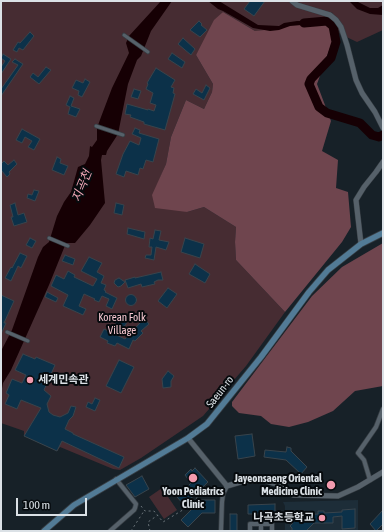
<!DOCTYPE html>
<html>
<head>
<meta charset="utf-8">
<style>
  body { margin:0 }
  #map { position:relative; width:384px; height:532px; overflow:hidden; background:#172128; font-family:"Asap Condensed",sans-serif }
  canvas { display:block }
  .frame { position:absolute; inset:0; border:2px solid #dbe1e6; pointer-events:none }
  .scale { position:absolute; left:16px; top:498px; width:71px; height:18px; box-sizing:border-box; border:2px solid #dbe1e6; border-top:0; padding-left:5px; font-size:12px; line-height:14px; white-space:nowrap; color:#dbe1e6; -webkit-text-stroke:3px #060a0d; paint-order:stroke }
</style>
</head>
<body>
<div id="map">
<canvas width="384" height="532"></canvas>
<div class="frame"></div>
<div class="scale">100 m</div>
</div>
<script>
const g = document.querySelector('canvas').getContext('2d');
g.lineJoin = 'round';
function fill(path, color) {
  g.fillStyle = color;
  g.fill(path, 'evenodd');
}
function shape(rows) {
  const path = new Path2D();
  for (const r of rows) {
    if (r.length === 3) {
      path.moveTo(r[0] + r[2], r[1]);
      path.arc(r[0], r[1], r[2], 0, 2 * Math.PI);
      continue;
    }
    path.moveTo(r[0], r[1]);
    for (let i = 2; i < r.length; i += 2) path.lineTo(r[i], r[i + 1]);
  }
  return path;
}
function trace(path, color, width, dash) {
  g.strokeStyle = color;
  g.lineWidth = width;
  g.lineCap = dash ? 'butt' : 'round';
  g.setLineDash(dash || []);
  g.stroke(path);
}
function drawText(font, color, halo, rows, align = 'center') {
  g.font = font + ' "Asap Condensed","Noto Sans KR",sans-serif';
  g.lineWidth = 4;
  g.setLineDash([]);
  g.textBaseline = 'middle';
  g.strokeStyle = halo;
  g.fillStyle = color;
  for (const [text, x, y, turn = 0] of rows) {
    g.save();
    g.translate(x, y);
    g.rotate((+turn || 0) * Math.PI / 180);
    g.textAlign = isNaN(turn) ? turn : align;
    if (halo) g.strokeText(text, 0, 0);
    g.fillText(text, 0, 0);
    g.restore();
  }
}
fill(shape([
  [358,500,358,531,285,531,285,506,283,502]
]), '#1d2d38');
fill(shape([
  [1,1,383,1,383,30,357,42,340,34,335,23,332,12,328,19,319,19,305,26,285,30,255,31,223,12,196,55,213,84,212,92,204,109,186,100,171,137,166,164,153,195,187,212,204,207,236,227,235,242,236,260,285,312,246,366,203,416,141,458,120,470,113,469,60,447,57,451,24,436,24,431,1,423],
  [162,488,177,510,164,519,149,497]
]), '#462c32');
fill(shape([
  [223,12,255,31,274,29,294,24,327,21,335,34,317,84,331,121,322,151,338,160,336,188,348,192,351,227,342,242,285,312,236,260,235,242,236,227,204,207,187,212,155,208,152,195,166,164,171,137,186,100,204,109,212,92,213,84,196,55,214,20],
  [383,243,383,386,355,391,333,411,308,422,289,427,271,424,261,416,239,413,232,406,232,402,312,296,342,267]
]), '#6f454e');
fill(shape([
  [161,1,172,1,151,31,141,56,137,60,128,84,118,134,107,151,106,155,102,155,101,160,105,203,90,225,75,243,66,243,49,285,11,370,3,383,1,394,1,351,12,330,38,257,43,247,49,242,57,216,64,202,71,192,78,167,85,164,89,156,90,146,92,147,97,140,97,128,101,117,112,88,129,53,126,43,129,36],
  [208,1,219,1,258,25,279,26,284,23,297,21,319,21,313,24,290,26,279,30,270,31,253,28,223,11,218,9],
  [349,1,356,1,370,8,378,8,383,5,383,15,370,14,357,9]
]), '#160004');
trace(shape([
  [304,23,327,21,333,26,336,42,331,58,311,79,309,84,319,107,327,113,360,123,372,135,379,137,383,135]
]), '#160004', 9);
const building = shape([
  [250,1,265,1,254,16,244,9,250,1],
  [199,21,202,24,201,25,207,30,200,37,190,30,199,21],
  [30,32,34,36,23,50,19,48,17,52,13,50,18,42,20,43,30,32],
  [183,38,195,49,191,55,178,44,183,38],
  [172,53,185,62,182,68,168,59,172,53],
  [3,54,11,59,1,74,1,67,5,61,1,58,3,54],
  [15,59,23,64,1,96,1,89,18,65,12,62,15,59],
  [46,67,51,70,39,84,30,77,33,73,38,77,46,67],
  [156,68,175,80,171,87,174,88,173,93,175,94,165,130,144,124,144,122,130,117,131,115,125,114,127,104,148,110,148,109,154,111,156,105,150,103,153,93,146,89,148,84,147,83,156,68],
  [85,79,90,82,82,97,78,95,79,91,72,88,76,80,83,83,85,79],
  [206,85,210,88,204,100,193,94,196,89,202,93,206,85],
  [134,89,141,91,138,99,131,97,134,89],
  [70,96,74,98,71,106,80,109,76,117,68,114,70,107,66,105,70,96],
  [135,128,140,130,139,133,159,139,153,162,146,160,143,169,140,168,138,175,126,171,124,177,116,174,123,154,130,141,139,145,141,138,132,134,135,128],
  [22,129,40,139,34,150,28,147,32,141,25,137,22,143,16,140,22,129],
  [57,157,61,159,60,163,68,166,64,175,52,170,57,157],
  [14,160,17,164,9,172,10,174,7,177,1,170,1,164,4,161,8,165,14,160],
  [34,190,39,191,35,201,27,198,28,194,32,195,34,190],
  [15,203,18,215,24,213,27,222,14,226,11,217,13,217,10,205,15,203],
  [116,203,124,205,122,215,114,213,116,203],
  [128,228,145,232,144,239,127,234,128,228],
  [155,230,161,231,159,240,169,242,166,250,156,247,154,260,145,258,146,255,151,255,152,247,149,247,150,238,153,239,155,230],
  [30,238,36,241,32,248,26,245,30,238],
  [185,238,204,244,200,258,181,252,185,238],
  [20,253,27,256,21,268,18,266,11,281,5,278,11,267,12,268,20,253],
  [65,255,75,259,73,265,62,261,65,255],
  [89,257,102,263,97,272,104,276,101,283,106,285,104,290,106,291,105,292,117,298,112,309,106,306,109,299,102,296,99,302,94,300,95,299,84,294,79,306,86,309,83,315,63,306,68,295,51,286,56,275,64,279,68,271,75,275,74,277,93,286,97,279,81,271,89,257],
  [195,264,210,274,205,283,189,274,195,264],
  [161,272,163,280,158,280,154,282,155,284,142,287,141,284,128,288,125,280,135,277,135,278,161,272],
  [119,278,125,282,121,286,118,287,114,283,115,280,119,278],
  [168,288,177,294,167,308,158,301,168,288],
  [47,292,58,298,56,302,45,297,47,292],
  [131,300,5.5],
  [1,295,14,301,4,323,6,323,1,334,1,295],
  [140,313,149,324,141,331,143,333,135,341,133,340,129,349,117,343,115,346,107,343,108,341,100,337,104,329,125,339,140,323,135,317,140,313],
  [121,322,5.5],
  [23,354,35,359,36,357,55,365,44,390,51,396,47,404,49,412,53,415,60,417,68,413,71,406,76,407,73,416,69,420,65,429,73,433,73,434,124,457,119,468,62,441,57,451,24,436,41,408,21,400,17,409,5,404,9,395,6,393,12,379,22,383,26,375,15,370,23,354],
  [119,360,134,367,121,393,106,386,119,360],
  [168,371,174,376,171,381,171,387,163,388,162,379,168,371],
  [95,398,100,400,95,411,86,407,88,402,92,404,95,398],
  [252,434,255,456,238,459,235,436,252,434],
  [287,447,291,448,291,451,307,467,301,474,286,460,264,457,265,450,286,452,287,447],
  [195,468,208,482,184,505,177,497,191,483,185,475,191,469,192,471,195,468],
  [142,476,149,489,135,497,126,485,142,476],
  [201,500,215,500,215,513,202,513,188,527,181,520,201,500],
  [275,504,275,514,248,514,248,505,275,504],
  [355,509,355,528,342,529,342,516,333,517,333,523,314,523,306,531,292,531,292,528,290,526,293,523,290,520,296,514,298,515,300,513,302,515,318,514,318,511,324,511,324,513,342,512,342,510,355,509],
  [383,510,383,524,376,531,370,524,383,510],
  [230,514,237,514,237,531,230,531,230,514]
]);
fill(building, '#0c3149');
trace(building, '#39444c', 1);
const pedestrian = shape([
  [124,35,148,52],
  [96,126,123,135],
  [49,238,68,246],
  [7,332,28,341]
]);
const minor = shape([
  [370,480,364,460,358,453,376,427,383,409],
  [261,524,272,524,272,531],
  [110,531,134,510,135,508,136,504,116,479],
  [221,531,222,502,223,494,227,486],
  [250,531,250,524,261,524,261,531]
]);
const tertiary = shape([
  [292,1,297,5,330,15,336,20,341,27,347,45,356,80,362,93,375,112,383,128],
  [361,244,356,200,364,187,376,172,383,162],
  [188,438,227,486,244,481,263,480,276,484,293,495,338,496,358,487,383,472]
]);
const secondary = shape([
  [44,531,74,505,188,438,207,424,261,357,309,292,328,270,361,244,383,233]
]);
trace(pedestrian, '#373e44', 4.5);
trace(minor, '#373e44', 5.5);
trace(tertiary, '#373e44', 6);
trace(secondary, '#373e44', 7);
trace(shape([
  [141,506,145,511,154,511,163,522,186,508,201,494,219,494],
  [131,531,144,511],
  [150,531,148,522,158,515]
]), '#6b747a', 1, [2, 3]);
trace(pedestrian, '#56616a', 3);
trace(minor, '#56616a', 4);
trace(tertiary, '#56616a', 5);
trace(secondary, '#527b96', 5.5);
for (const [x, y, r, color] of [
  [30,380,4,"#f29aae"],
  [193,478,5,"#f29aae"],
  [331,485,5,"#f29aae"],
  [322,518,4,"#f29aae"]
]) {
  const dot = new Path2D();
  dot.arc(x, y, r, 0, 2 * Math.PI);
  g.fillStyle = color;
  g.fill(dot);
  trace(dot, '#060a0d', 1.5);
}
drawText('11px', '#f6c8d1', '#060a0d', [
  ["Korean Folk",122,318],
  ["Village",122,331]
]);
drawText('bold 11px', '#dbe1e6', '#060a0d', [
  ["세계민속관",38,380,"left"],
  ["Jayeonsaeng Oriental",322,479],
  ["Medicine Clinic",322,492],
  ["Yoon Pediatrics",193,492,"center"],
  ["Clinic",193,505,"center"],
  ["나곡초등학교",314,518]
], 'right');
drawText('11px', '#dbe1e6', '#060a0d', [
  ["Saeun-ro",220,392,-52]
]);
drawText('italic 12px', '#f1a7b7', '#060a0d', [
  ["지곡천",82,186,-68]
]);
</script>
</body>
</html>
